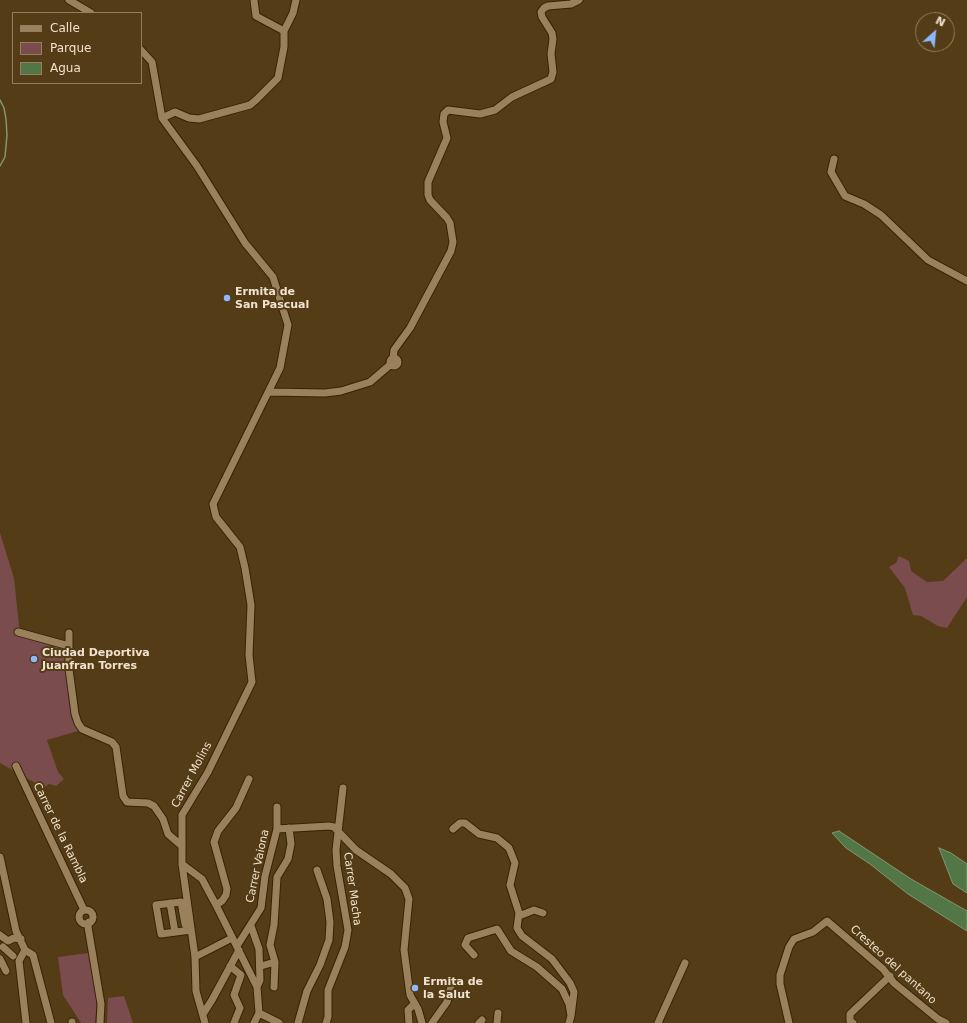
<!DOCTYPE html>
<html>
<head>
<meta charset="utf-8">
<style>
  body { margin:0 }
  #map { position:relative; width:967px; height:1023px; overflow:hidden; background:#533c16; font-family:"DejaVu Sans",sans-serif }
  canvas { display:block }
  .legend { position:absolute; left:12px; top:12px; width:130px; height:72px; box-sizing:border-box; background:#533c16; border:1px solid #927e60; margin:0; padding:5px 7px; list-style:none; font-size:12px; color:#f0e2ce }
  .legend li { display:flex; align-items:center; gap:8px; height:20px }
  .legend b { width:20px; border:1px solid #927e60 }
  .north { position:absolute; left:915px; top:12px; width:40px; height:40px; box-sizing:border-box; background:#533c16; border:1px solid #927e60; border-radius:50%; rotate:27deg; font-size:11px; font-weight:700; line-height:16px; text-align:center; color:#f0e2ce }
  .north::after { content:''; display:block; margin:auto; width:14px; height:18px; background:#8bb9fc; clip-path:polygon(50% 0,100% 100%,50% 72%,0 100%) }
</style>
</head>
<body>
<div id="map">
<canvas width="967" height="1023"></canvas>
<ul class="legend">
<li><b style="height:5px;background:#9b815b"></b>Calle</li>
<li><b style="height:11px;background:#7b4c4e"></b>Parque</li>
<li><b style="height:11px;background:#537647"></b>Agua</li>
</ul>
<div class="north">N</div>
</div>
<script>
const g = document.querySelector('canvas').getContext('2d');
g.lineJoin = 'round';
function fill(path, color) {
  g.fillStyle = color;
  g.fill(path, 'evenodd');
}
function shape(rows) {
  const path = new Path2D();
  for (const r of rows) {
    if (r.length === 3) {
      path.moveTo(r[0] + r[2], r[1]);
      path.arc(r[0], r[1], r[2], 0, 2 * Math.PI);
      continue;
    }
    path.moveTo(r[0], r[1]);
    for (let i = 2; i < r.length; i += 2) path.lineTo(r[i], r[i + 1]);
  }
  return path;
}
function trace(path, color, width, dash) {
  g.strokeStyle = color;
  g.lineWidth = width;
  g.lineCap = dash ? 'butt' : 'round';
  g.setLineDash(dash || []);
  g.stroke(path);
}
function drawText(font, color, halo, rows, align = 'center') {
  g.font = font + ' "DejaVu Sans",sans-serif';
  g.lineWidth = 4;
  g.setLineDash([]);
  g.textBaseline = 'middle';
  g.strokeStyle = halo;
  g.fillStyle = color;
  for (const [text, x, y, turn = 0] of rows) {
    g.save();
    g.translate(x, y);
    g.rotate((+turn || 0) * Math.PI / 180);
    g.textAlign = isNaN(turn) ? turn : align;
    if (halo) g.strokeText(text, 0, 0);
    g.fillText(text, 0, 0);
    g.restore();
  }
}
fill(shape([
  [0,533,14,578,20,635,66,647,71,703,85,731,78,731,47,740,58,772,64,779,56,786,49,784,44,788,0,763],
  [899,556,909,561,911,571,927,582,943,581,967,558,967,597,947,628,938,626,921,616,913,615,905,588,889,567,896,563],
  [89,953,97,1002,95,1023,81,1023,63,995,58,957],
  [124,996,133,1023,107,1023,108,998]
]), '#7b4c4e');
const water = shape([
  [839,831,911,879,967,911,967,931,908,894,870,864,846,848,832,833,839,831],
  [939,848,951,853,967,864,967,893,953,884,939,848]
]);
fill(water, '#537647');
trace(water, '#829670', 1);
trace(shape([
  [0,100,4,108,6,119,7,135,5,157,0,166]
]), '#829670', 1.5);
const minor = shape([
  [69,0,91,13],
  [254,0,256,16,284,31],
  [141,50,152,62,162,118,197,166,245,243,273,277,288,325,280,368,213,504,216,517,240,547,245,568,251,605,249,655,252,682,208,772,182,815,182,864,195,957,196,991,205,1023],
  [162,118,175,112,189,118,199,119,250,105,256,100,278,78,284,47,284,31,293,13,296,0],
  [834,159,831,172,845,196,864,204,881,215,928,260,967,281],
  [394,362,4],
  [393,359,394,350,410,328,451,251,453,242,450,223,447,218,430,200,428,195,428,182,447,138,443,122,444,114,448,110,480,114,495,110,512,97,551,79,553,72,551,54,553,39,552,33,542,17,541,12,544,8,548,6,571,4,579,0],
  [270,392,325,393,341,391,370,382,391,364],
  [18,632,69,646],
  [69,633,69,669,75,714,78,723,82,729,112,742,116,747,123,796,127,802,148,803,154,806,163,819,168,834,182,846],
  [16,766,84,910],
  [277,829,329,826,334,827,356,850,391,874,405,888,409,899,404,950,410,995,418,1009,422,1023],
  [453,829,460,823,465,823,479,834,497,838,509,848,515,863,510,885,519,913,517,928,522,936,552,959,570,983,574,992,571,1016],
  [0,857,16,931,25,950],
  [182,864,202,879,216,905,257,987,259,1013,279,1023],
  [170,903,175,932],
  [216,905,222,901,226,895,227,889,214,842,218,831,236,808,249,779],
  [86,917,7],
  [519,916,534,910,543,913],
  [89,922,88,927,101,1004,100,1023],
  [185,924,181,902,156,905,161,934,191,930],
  [251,926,259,949,260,980,257,987],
  [0,935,8,941,14,938,21,939],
  [237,946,261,908,265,876,277,829,277,807],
  [3,947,13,956],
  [25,950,33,955,51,1023],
  [25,950,19,961,26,1023],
  [474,955,465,945,468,938,497,929,511,951,537,967,562,989,569,1004,571,1016,569,1023],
  [195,957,232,938],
  [0,959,6,971],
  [230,966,241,975,234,995,240,1008,234,1023],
  [261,966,275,962],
  [274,987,275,962,270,945,274,925,277,877,288,859,291,844,289,828],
  [203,1014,212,1000,239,950],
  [72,1022,72,1023],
  [254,1023,259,1013],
  [298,1023,307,991,320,965,329,940,330,922,327,899,317,870],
  [326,1023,328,1017,328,990,345,947,348,930,337,866,336,850,343,788],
  [409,1023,408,1010,414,1004],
  [432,1023,447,1002,452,983],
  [479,1023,482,1020],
  [497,1023,498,1013],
  [658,1023,685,963],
  [789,1023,780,984,780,975,789,947,794,939,813,932,827,921,883,969,894,983,938,1019,946,1023],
  [853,1023,850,1021,850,1014,890,976]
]);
trace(minor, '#352406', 9);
trace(minor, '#9b815b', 7);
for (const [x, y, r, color] of [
  [227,298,4,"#8bb9fc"],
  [34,659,4,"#8bb9fc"],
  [415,988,4,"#8bb9fc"]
]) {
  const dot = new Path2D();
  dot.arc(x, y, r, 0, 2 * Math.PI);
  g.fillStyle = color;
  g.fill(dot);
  trace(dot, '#533c16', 1.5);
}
drawText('bold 11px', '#f0e2ce', '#533c16', [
  ["Ermita de",235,292],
  ["San Pascual",235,305],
  ["Ciudad Deportiva",42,653],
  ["Juanfran Torres",42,666],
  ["Ermita de",423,982],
  ["la Salut",423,995]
], 'left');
drawText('11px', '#f0e2ce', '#533c16', [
  ["Carrer Molins",192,775,-62],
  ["Carrer de la Rambla",60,833,64],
  ["Carrer Vaiona",258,866,-78],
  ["Carrer Macha",352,889,82],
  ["Cresteo del pantano",893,965,42]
]);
</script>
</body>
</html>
